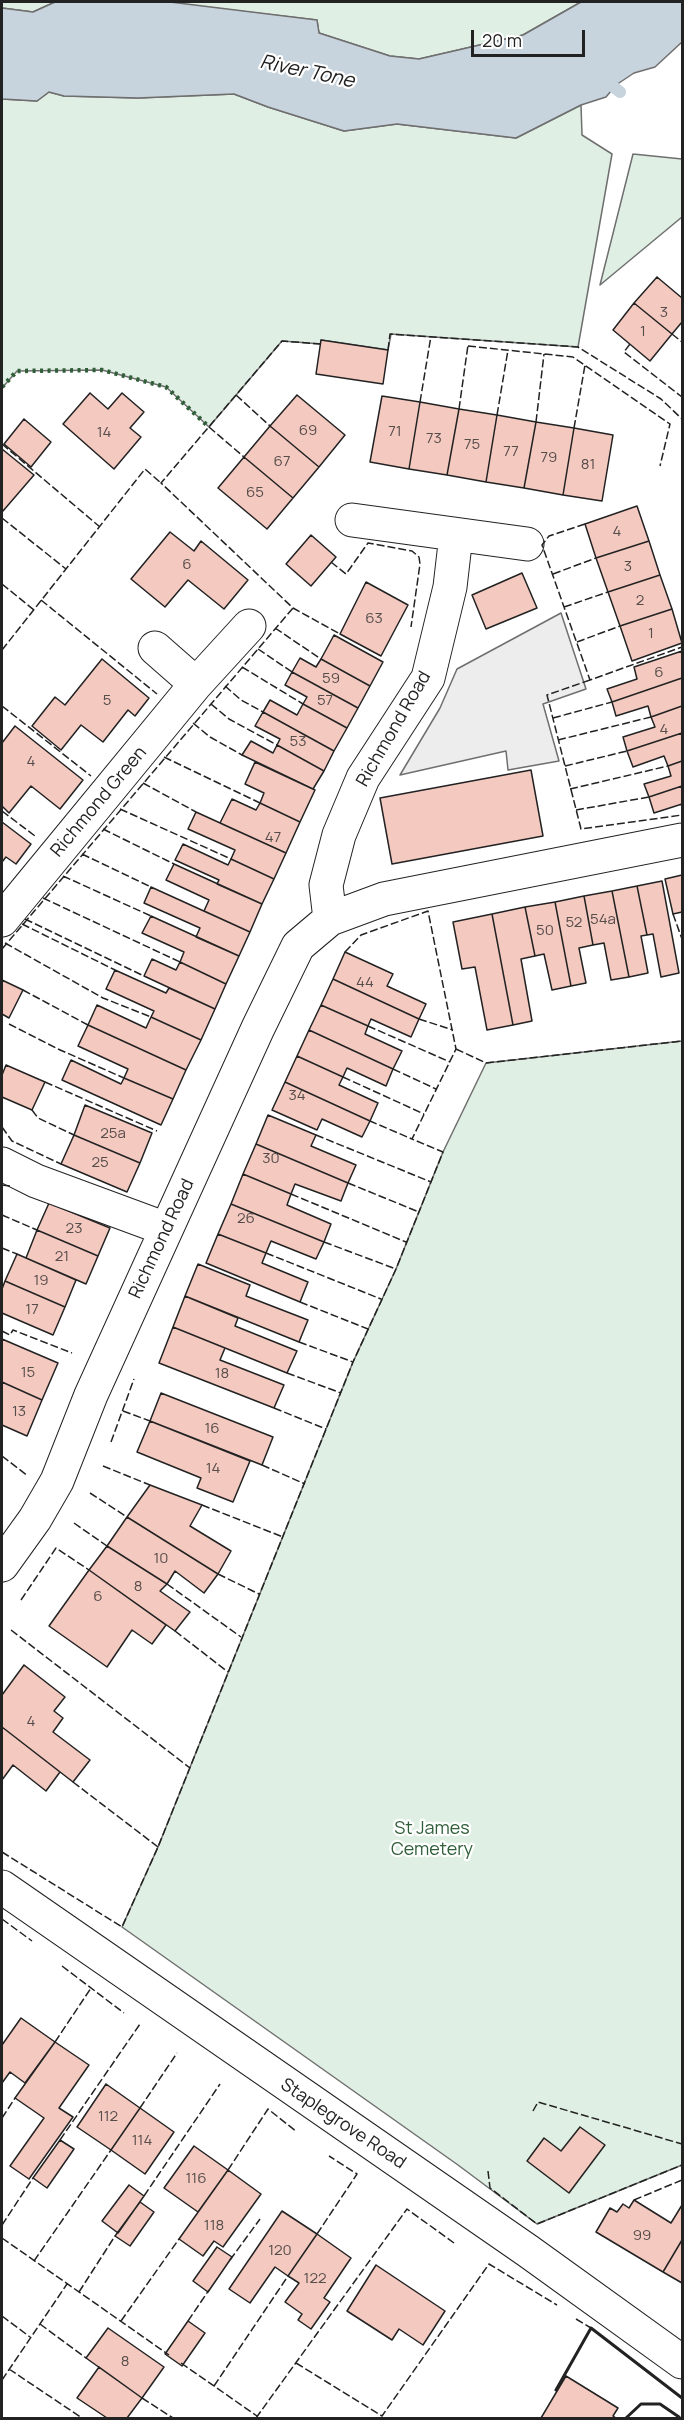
<!DOCTYPE html>
<html>
<head>
<meta charset="utf-8">
<style>
  body { margin:0 }
  #map { position:relative; width:684px; height:2420px; overflow:hidden; background:#fff; font-family:Manrope,sans-serif }
  canvas { display:block }
  .frame { position:absolute; inset:0; border:3px solid #222; pointer-events:none }
  .scale { position:absolute; left:471px; top:30px; width:114px; height:27px; box-sizing:border-box; border:3px solid #222; border-top:0; padding-left:8px; font-size:18px; line-height:21px; white-space:nowrap; color:#222; -webkit-text-stroke:4px #fff; paint-order:stroke }
</style>
</head>
<body>
<div id="map">
<canvas width="684" height="2420"></canvas>
<div class="frame"></div>
<div class="scale">20 m</div>
</div>
<script>
const g = document.querySelector('canvas').getContext('2d');
g.lineJoin = 'round';
function fill(path, color) {
  g.fillStyle = color;
  g.fill(path, 'evenodd');
}
function shape(rows) {
  const path = new Path2D();
  for (const r of rows) {
    path.moveTo(r[0], r[1]);
    for (let i = 2; i < r.length; i += 2) path.lineTo(r[i], r[i + 1]);
  }
  return path;
}
function trace(path, color, width, dash) {
  g.strokeStyle = color;
  g.lineWidth = width;
  g.lineCap = dash ? 'butt' : 'round';
  g.setLineDash(dash || []);
  g.stroke(path);
}
function drawText(font, color, halo, rows, align = 'center') {
  g.font = font + ' Manrope,sans-serif';
  g.lineWidth = 4.5;
  g.setLineDash([]);
  g.textBaseline = 'middle';
  g.strokeStyle = halo;
  g.fillStyle = color;
  for (const [text, x, y, turn = 0] of rows) {
    g.save();
    g.translate(x, y);
    g.rotate((+turn || 0) * Math.PI / 180);
    g.textAlign = isNaN(turn) ? turn : align;
    if (halo) g.strokeText(text, 0, 0);
    g.fillText(text, 0, 0);
    g.restore();
  }
}
const green = shape([
  [2,2,55,2,33,12,2,8,2,2],
  [161,2,581,2,523,35,419,59,390,56,319,33,317,20,161,2],
  [49,92,64,96,138,98,234,94,268,107,344,131,397,124,516,138,581,105,582,135,612,154,578,347,391,334,388,350,321,340,321,344,282,341,209,427,166,387,102,370,17,371,2,388,2,99,37,101,49,92],
  [633,154,682,159,682,217,600,285,633,154],
  [682,1041,682,2165,537,2224,458,2165,122,1927,158,1847,353,1362,396,1269,443,1152,486,1063,682,1041]
]);
fill(green, '#e0efe3');
trace(green, '#6f6f6f', 1.5);
const parking = shape([
  [561,613,586,689,543,704,559,761,508,770,506,751,400,775,440,708,457,669,561,613]
]);
fill(parking, '#ededed');
trace(parking, '#6f6f6f', 1.5);
const water = shape([
  [55,2,170,2,317,20,319,33,390,56,419,59,523,35,581,2,682,2,682,42,655,67,634,73,616,85,606,97,581,105,516,138,397,124,344,131,268,107,234,94,138,98,64,96,49,92,37,101,2,99,2,8,33,12,55,2]
]);
fill(water, '#c7d3dd');
trace(water, '#6f6f6f', 1.5);
trace(shape([
  [602,78,620,92]
]), '#c7d3dd', 12);
const building = shape([
  [657,277,682,298,682,322,672,334,634,303,657,277],
  [634,303,672,334,650,361,613,330,634,303],
  [321,340,388,350,383,384,316,374,321,340],
  [90,393,108,409,122,393,144,412,130,428,141,437,114,469,63,424,90,393],
  [297,395,345,435,319,467,270,426,297,395],
  [382,396,420,402,409,469,370,462,382,396],
  [420,402,459,409,447,475,409,469,420,402],
  [459,409,497,415,486,482,447,475,459,409],
  [497,415,536,422,524,488,486,482,497,415],
  [24,419,51,442,31,467,4,444,24,419],
  [536,422,574,428,563,495,524,488,536,422],
  [270,426,319,467,293,498,244,457,270,426],
  [574,428,613,435,602,501,563,495,574,428],
  [2,449,34,475,3,511,2,509,2,449],
  [244,457,293,498,267,529,218,488,244,457],
  [637,506,649,541,596,558,585,524,637,506],
  [170,532,194,551,201,541,248,580,224,609,188,580,165,607,131,579,170,532],
  [311,535,336,557,311,586,286,564,311,535],
  [649,541,660,575,608,592,596,558,649,541],
  [522,573,537,608,486,629,472,595,522,573],
  [660,575,672,609,620,626,608,592,660,575],
  [366,582,408,605,381,656,340,634,366,582],
  [672,609,682,643,632,661,620,626,672,609],
  [334,635,383,662,370,686,321,659,334,635],
  [682,651,682,678,612,702,607,689,637,679,634,667,682,651],
  [300,658,316,667,321,659,370,686,358,708,292,672,300,658],
  [102,659,149,698,135,716,128,710,103,742,81,725,61,750,32,726,55,697,65,705,102,659],
  [292,672,358,708,347,728,303,704,307,697,285,685,292,672],
  [682,678,682,706,651,717,648,706,616,716,612,702,682,678],
  [270,700,297,715,303,704,347,728,334,751,263,712,270,700],
  [682,706,682,733,627,751,623,737,655,727,651,717,682,706],
  [263,712,334,751,324,771,277,745,280,739,255,726,263,712],
  [15,726,83,780,60,809,31,786,9,813,2,806,2,743,15,726],
  [682,733,682,761,668,766,664,756,633,767,627,751,682,733],
  [251,741,273,753,277,745,324,771,313,789,242,755,251,741],
  [682,761,682,786,649,797,644,784,671,776,668,766,682,761],
  [255,762,315,790,300,822,260,803,264,793,245,784,255,762],
  [531,770,543,836,392,864,380,798,531,770],
  [682,786,682,807,682,804,654,813,649,797,682,786],
  [232,799,256,810,260,803,300,822,286,853,220,823,232,799],
  [196,812,286,853,274,879,231,859,235,850,188,829,196,812],
  [2,822,31,844,16,864,6,857,2,862,2,822],
  [183,844,228,865,231,859,274,879,262,904,217,884,219,880,175,860,183,844],
  [174,864,262,904,250,932,204,911,209,900,166,880,174,864],
  [682,875,682,912,673,914,665,879,682,875],
  [662,881,679,973,661,977,653,934,647,935,637,886,662,881],
  [637,886,647,935,641,936,648,973,629,977,612,891,637,886],
  [151,887,250,932,239,956,196,937,200,928,144,903,151,887],
  [612,891,629,977,611,980,604,943,593,945,584,896,612,891],
  [584,896,593,945,579,948,586,983,571,986,555,902,584,896],
  [555,902,571,986,552,990,544,954,535,956,525,907,555,902],
  [525,907,535,956,521,959,532,1021,513,1025,492,914,525,907],
  [492,914,513,1025,487,1030,475,967,462,969,453,922,492,914],
  [151,916,239,956,226,984,180,962,184,952,142,933,151,916],
  [345,952,393,974,387,986,426,1004,419,1019,333,979,345,952],
  [152,959,176,970,180,962,226,984,215,1009,144,976,152,959],
  [115,970,166,993,169,988,215,1009,201,1040,151,1017,154,1011,106,989,115,970],
  [333,979,419,1019,411,1037,371,1019,368,1026,321,1005,333,979],
  [2,980,23,990,9,1018,2,1014,2,980],
  [97,1005,146,1028,151,1017,201,1040,186,1070,88,1025,97,1005],
  [321,1005,368,1026,365,1034,402,1051,393,1069,309,1030,321,1005],
  [88,1025,186,1070,173,1099,124,1078,128,1069,78,1046,88,1025],
  [309,1030,393,1069,386,1086,347,1068,343,1077,297,1056,309,1030],
  [297,1056,343,1077,339,1085,378,1103,370,1121,285,1082,297,1056],
  [71,1060,121,1084,124,1078,173,1099,161,1125,62,1080,71,1060],
  [6,1065,45,1082,32,1110,2,1097,2,1075,6,1065],
  [285,1082,370,1121,362,1137,322,1119,317,1130,272,1110,285,1082],
  [85,1105,152,1133,140,1163,74,1135,85,1105],
  [268,1115,316,1135,311,1146,356,1165,348,1183,256,1144,268,1115],
  [74,1135,140,1163,127,1192,61,1164,74,1135],
  [256,1144,348,1183,341,1201,295,1184,291,1194,243,1174,256,1144],
  [243,1174,291,1194,287,1205,331,1224,324,1242,231,1204,243,1174],
  [49,1203,110,1228,98,1256,37,1230,49,1203],
  [231,1204,324,1242,316,1259,271,1241,266,1253,218,1234,231,1204],
  [37,1230,98,1256,86,1284,26,1258,37,1230],
  [218,1234,266,1253,262,1263,308,1282,300,1302,206,1263,218,1234],
  [17,1254,76,1280,65,1307,5,1281,17,1254],
  [198,1264,250,1285,246,1296,308,1320,299,1342,185,1296,198,1264],
  [5,1281,65,1307,53,1335,2,1313,2,1289,5,1281],
  [185,1296,238,1318,235,1326,297,1351,287,1373,173,1327,185,1296],
  [173,1327,225,1348,220,1360,284,1385,274,1408,159,1363,173,1327],
  [2,1339,58,1363,42,1400,2,1382,2,1339],
  [2,1382,42,1400,27,1436,2,1425,2,1382],
  [161,1393,273,1437,262,1465,150,1421,161,1393],
  [150,1421,250,1461,233,1502,197,1488,201,1478,137,1452,150,1421],
  [150,1485,202,1505,190,1526,231,1551,218,1574,127,1517,150,1485],
  [127,1517,218,1574,204,1593,175,1571,167,1584,107,1546,127,1517],
  [107,1546,167,1584,160,1591,190,1612,175,1631,89,1570,107,1546],
  [89,1570,166,1625,152,1644,132,1630,107,1667,49,1626,89,1570],
  [24,1665,65,1697,54,1711,63,1718,53,1732,90,1760,73,1782,2,1727,2,1695,24,1665],
  [2,1727,60,1772,46,1791,13,1765,2,1780,2,1727],
  [21,2018,55,2042,25,2083,10,2072,2,2083,2,2045,21,2018],
  [55,2042,89,2065,59,2108,73,2117,29,2179,10,2166,44,2118,15,2098,55,2042],
  [106,2084,140,2108,111,2150,77,2127,106,2084],
  [140,2108,174,2132,145,2174,111,2150,140,2108],
  [580,2127,605,2145,569,2193,527,2161,544,2138,561,2151,580,2127],
  [60,2140,74,2149,47,2188,33,2178,60,2140],
  [194,2146,228,2170,198,2212,164,2188,194,2146],
  [228,2170,261,2194,223,2247,214,2241,203,2256,179,2239,228,2170],
  [129,2185,144,2196,118,2233,102,2221,129,2185],
  [634,2200,671,2223,682,2205,682,2240,663,2272,596,2232,610,2208,617,2212,623,2204,629,2208,634,2200],
  [140,2202,154,2212,130,2246,115,2236,140,2202],
  [282,2211,317,2234,288,2276,275,2267,250,2303,229,2289,282,2211],
  [317,2234,351,2258,324,2298,330,2302,311,2329,298,2320,302,2314,285,2302,299,2283,288,2276,317,2234],
  [682,2240,682,2283,663,2272,682,2240],
  [217,2247,232,2257,208,2292,193,2281,217,2247],
  [376,2265,445,2311,423,2345,399,2329,392,2340,347,2311,376,2265],
  [188,2321,205,2333,182,2366,165,2354,188,2321],
  [108,2328,164,2367,142,2398,86,2358,108,2328],
  [99,2367,142,2398,127,2418,107,2418,77,2398,99,2367],
  [566,2376,618,2408,613,2416,616,2418,541,2418,566,2376]
]);
fill(building, '#f3c9c0');
trace(building, '#222', 1.5);
const minor = shape([
  [352,520,527,544],
  [155,648,196,684],
  [330,919,326,885,339,835,363,778,428,678,450,587,456,535],
  [2,920,196,684,249,626],
  [2,1164,36,1181,166,1229],
  [2,1565,35,1519,57,1481,91,1395,258,1028,298,946,330,919,384,899,682,840]
]);
const major = shape([
  [2,1887,528,2251,682,2362]
]);
trace(minor, '#222', 35);
trace(major, '#222', 35);
trace(minor, '#fff', 33);
trace(major, '#fff', 33);
trace(shape([
  [2,387,17,371,102,370,166,387,209,427]
]), '#2f5e38', 4.5, [3, 4.5]);
trace(shape([
  [672,334,682,342],
  [321,344,282,341,161,483,293,608,340,634],
  [630,344,624,352,682,397],
  [468,346,573,357,670,424,660,466],
  [388,350,390,334,578,347,661,399,682,419],
  [236,395,270,426],
  [420,402,431,336],
  [459,409,468,345],
  [497,415,508,350],
  [536,422,544,354],
  [209,427,244,457],
  [574,428,585,365],
  [2,444,100,527],
  [2,518,66,569],
  [585,524,549,536,542,545,590,680,682,647],
  [331,562,346,574,368,543,412,551,419,557,420,564,411,627],
  [553,574,596,558],
  [2,584,34,610],
  [41,600,157,694],
  [564,607,608,592],
  [275,628,321,659],
  [577,642,620,626],
  [258,649,292,672],
  [2,650,145,469,161,483],
  [242,667,303,704],
  [590,680,547,695,581,829,682,815],
  [225,686,241,700,263,712],
  [211,704,229,719,277,745],
  [2,706,91,776],
  [553,718,612,702],
  [193,723,210,737,242,755],
  [558,740,651,717],
  [164,757,260,803],
  [565,766,627,751],
  [143,783,196,812],
  [570,789,668,766],
  [120,809,231,859],
  [576,810,649,797],
  [2,811,35,836],
  [103,829,174,864],
  [82,854,151,887],
  [63,876,151,916],
  [43,898,180,962],
  [673,914,682,939],
  [25,919,144,976],
  [22,924,115,970],
  [5,943,103,998,151,1017],
  [2,949,293,608],
  [345,952,361,935,428,911,456,1049,412,1139,370,1121],
  [23,990,88,1025],
  [419,1019,453,1030],
  [9,1024,58,1049,124,1078],
  [368,1026,450,1062],
  [456,1049,486,1063,682,1041],
  [393,1069,436,1089],
  [343,1077,424,1114],
  [45,1082,157,1131],
  [32,1110,38,1118,74,1135],
  [2,1127,12,1141,61,1164],
  [316,1135,431,1182],
  [348,1183,419,1212],
  [2,1185,11,1186],
  [291,1194,406,1242],
  [2,1215,37,1230],
  [324,1242,396,1269],
  [2,1248,17,1254],
  [266,1253,381,1299],
  [300,1302,368,1329],
  [2,1331,10,1335,13,1330,72,1353],
  [299,1342,353,1362],
  [287,1373,341,1393],
  [274,1408,326,1429],
  [123,1411,150,1421],
  [111,1442,134,1379],
  [2,1456,28,1476],
  [262,1465,305,1484],
  [103,1466,150,1485],
  [90,1493,127,1517],
  [202,1505,283,1537],
  [74,1523,107,1546],
  [218,1574,259,1594],
  [167,1584,241,1637],
  [21,1600,56,1548,89,1570],
  [11,1630,190,1768],
  [175,1631,228,1672],
  [73,1782,158,1847],
  [2,1852,122,1927,158,1847,353,1362,396,1269,443,1152,412,1139],
  [2,1919,32,1941],
  [62,1966,124,2013],
  [55,2042,91,1988],
  [140,2108,177,2053],
  [533,2111,538,2102,682,2144],
  [2,2118,15,2098],
  [60,2140,140,2024],
  [228,2170,268,2109,297,2132],
  [488,2171,490,2188,537,2224,682,2165],
  [144,2196,220,2084],
  [634,2200,682,2180],
  [2,2225,33,2178],
  [317,2234,357,2174,329,2156],
  [2,2238,169,2355],
  [230,2260,260,2219],
  [34,2261,111,2150],
  [79,2292,115,2236],
  [2,2316,30,2337],
  [576,2319,591,2328],
  [121,2321,179,2239],
  [188,2321,209,2290],
  [40,2324,86,2358],
  [181,2363,257,2416],
  [296,2363,382,2416,489,2264,557,2305],
  [9,2369,82,2418],
  [2,2380,67,2284],
  [214,2386,288,2276],
  [142,2398,173,2418],
  [256,2418,407,2209,454,2243]
]), '#222', 1.5, [8, 3]);
trace(shape([
  [556,2390,591,2328,682,2398],
  [626,2418,641,2404,660,2404,679,2417]
]), '#222', 3);
drawText('15px', '#564c4a', null, [
  ["3",664,313],
  ["1",643,332],
  ["69",308,431],
  ["71",395,432],
  ["14",104,433],
  ["73",434,439],
  ["75",472,445],
  ["77",511,452],
  ["79",549,458],
  ["67",282,462],
  ["81",588,465],
  ["65",255,493],
  ["4",617,532],
  ["6",187,565],
  ["3",628,567],
  ["2",640,601],
  ["63",374,619],
  ["1",651,634],
  ["6",659,673],
  ["59",331,679],
  ["5",107,701],
  ["57",325,701],
  ["4",664,730],
  ["53",298,742],
  ["4",31,762],
  ["47",273,838],
  ["54a",603,920],
  ["52",574,923],
  ["50",545,931],
  ["44",365,983],
  ["34",297,1096],
  ["25a",113,1134],
  ["30",271,1159],
  ["25",100,1163],
  ["26",246,1219],
  ["23",74,1229],
  ["21",62,1257],
  ["19",41,1281],
  ["17",32,1310],
  ["15",28,1373],
  ["18",222,1374],
  ["13",19,1412],
  ["16",212,1429],
  ["14",213,1469],
  ["10",161,1559],
  ["8",138,1587],
  ["6",98,1597],
  ["4",31,1722],
  ["112",108,2117],
  ["114",142,2141],
  ["116",196,2179],
  ["118",214,2226],
  ["99",642,2236],
  ["120",280,2251],
  ["122",315,2279],
  ["8",125,2362]
]);
drawText('18px', '#222', '#fff', [
  ["Richmond Road",394,729,-60],
  ["Richmond Green",99,802,-50],
  ["Richmond Road",162,1239,-65],
  ["Staplegrove Road",343,2124,34]
]);
drawText('18px', '#2f5e38', '#fff', [
  ["St James",432,1829],
  ["Cemetery",432,1850]
]);
drawText('italic 20px', '#222', '#fff', [
  ["River Tone",307,72,12]
]);
</script>
</body>
</html>
